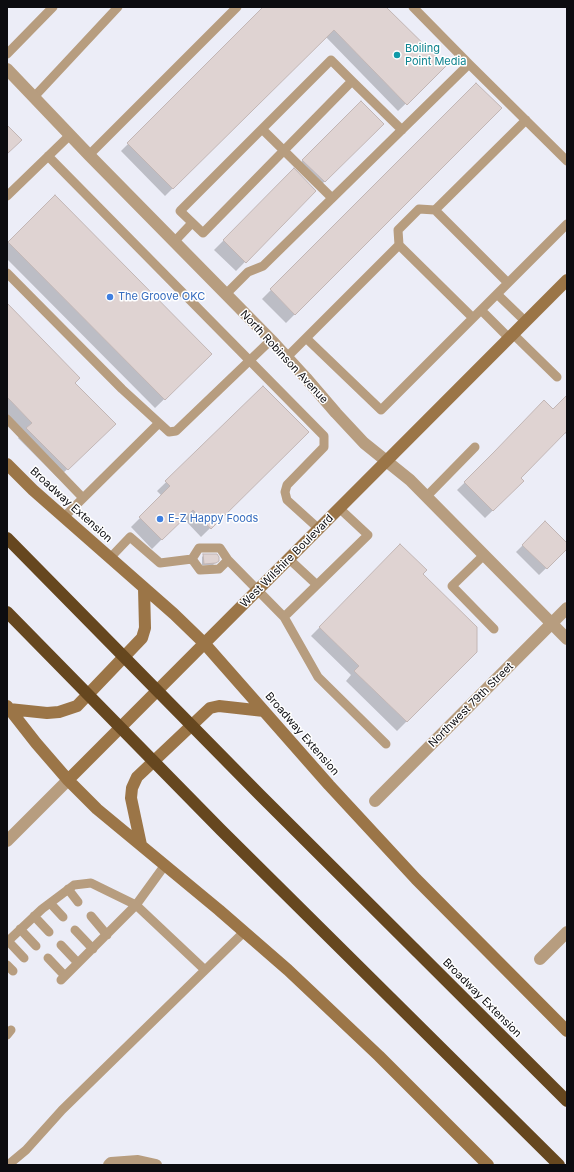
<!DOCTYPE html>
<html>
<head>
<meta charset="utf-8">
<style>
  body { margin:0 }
  #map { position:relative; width:574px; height:1172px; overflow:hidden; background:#ecedf7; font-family:Inter,sans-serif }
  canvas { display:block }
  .frame { position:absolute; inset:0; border:8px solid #0c0c10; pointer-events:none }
</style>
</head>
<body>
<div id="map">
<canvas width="574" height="1172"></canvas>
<div class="frame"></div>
</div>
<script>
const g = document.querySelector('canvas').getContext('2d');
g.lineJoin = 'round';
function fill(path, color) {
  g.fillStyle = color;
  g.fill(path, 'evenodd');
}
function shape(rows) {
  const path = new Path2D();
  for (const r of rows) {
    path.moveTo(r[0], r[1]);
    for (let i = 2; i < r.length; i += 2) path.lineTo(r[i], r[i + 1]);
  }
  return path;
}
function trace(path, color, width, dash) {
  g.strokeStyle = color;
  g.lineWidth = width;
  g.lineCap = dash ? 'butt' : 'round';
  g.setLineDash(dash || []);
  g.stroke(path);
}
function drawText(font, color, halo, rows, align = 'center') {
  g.font = font + ' Inter,sans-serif';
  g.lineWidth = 3;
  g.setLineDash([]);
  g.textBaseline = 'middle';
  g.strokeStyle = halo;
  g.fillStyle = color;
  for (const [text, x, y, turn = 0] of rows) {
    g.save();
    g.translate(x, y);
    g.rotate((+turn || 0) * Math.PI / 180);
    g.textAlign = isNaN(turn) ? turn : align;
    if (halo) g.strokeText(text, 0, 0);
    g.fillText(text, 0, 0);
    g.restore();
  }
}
fill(shape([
  [265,7,386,7,445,66,398,111,325,36,165,196,121,151],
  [476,84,501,108,286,323,262,299],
  [361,103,382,124,317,189,296,167],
  [294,170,315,191,236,271,214,250],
  [55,197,211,354,155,408,7,259,7,244],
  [7,305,74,383,105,433,58,478,18,438,24,432,7,415],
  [263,387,308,432,201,537,183,518,152,549,131,527,162,496,157,491],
  [567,396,567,433,566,434,564,432,519,478,523,481,485,518,457,490,491,457,553,410],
  [545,523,567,544,567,548,539,575,516,552],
  [400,546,476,652,397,731,346,681,351,675,311,636],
  [204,555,218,560,213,565,202,565,202,557]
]), '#0003');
const building = shape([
  [263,7,386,7,446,66,407,105,334,30,173,189,127,143,263,7],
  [476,83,502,108,295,315,270,289,476,83],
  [361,101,384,124,325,182,302,160,361,101],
  [7,125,22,140,7,154,7,125],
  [294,168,316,191,246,263,223,240,294,168],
  [55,195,212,354,165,400,8,242,55,195],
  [7,303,80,378,75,383,116,424,68,470,26,428,32,423,7,397,7,303],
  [263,386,309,432,211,529,193,510,162,540,139,517,170,486,165,481,263,386],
  [567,395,567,431,521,478,524,481,493,511,464,482,494,452,544,400,553,409,567,395],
  [545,521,567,543,567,549,547,569,522,545,545,521],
  [400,544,427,570,423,574,477,627,477,652,407,722,354,671,359,666,319,627,400,544],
  [203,554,217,554,219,557,219,561,216,563,204,564,203,554]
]);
fill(building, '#dfd3d2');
trace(building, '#c2b6b5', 1);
trace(shape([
  [413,7,469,64,567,161],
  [7,54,53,7],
  [352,81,203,233,180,211,331,60,352,81,402,130],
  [34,97,118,7],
  [262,129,332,198],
  [89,155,237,7],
  [48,156,324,436,324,447,287,485,285,492,287,500,319,529],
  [7,196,70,135],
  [435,210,508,283],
  [174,242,192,223],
  [399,245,473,318],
  [7,273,122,389,169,432,176,431,271,340],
  [226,294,248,272,263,266,469,64],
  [497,294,526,322],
  [481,310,509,338],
  [513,334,557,377],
  [306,338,381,410,567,224],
  [287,357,399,245,398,230,419,209,435,210,526,120],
  [7,419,83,498],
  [426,497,475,447],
  [64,517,159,423],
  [484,555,452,586,494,629],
  [110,558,130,537,160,563,192,559,199,548,220,548,228,560,284,617,318,677,386,744],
  [192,559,200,570,219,569,228,560],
  [289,559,317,585],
  [284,617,368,535,339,508],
  [165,865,136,905,205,970],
  [68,889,78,902],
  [50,903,63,917],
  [34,916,49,932],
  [91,916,107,935],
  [20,929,36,946],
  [75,930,93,949],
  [8,941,24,958],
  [7,942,42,909,74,885,91,883,136,905,61,980],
  [61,945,78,963],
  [48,958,65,976],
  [7,965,13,971],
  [7,1035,11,1030],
  [8,1165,26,1150,62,1110,244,932]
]), '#b79d7f', 9);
trace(shape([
  [7,69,89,155,274,343,306,378,336,413,364,443,410,480,567,639],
  [375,801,567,608],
  [540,959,567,932],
  [109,1165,111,1163,138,1161,156,1165]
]), '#b79d7f', 12);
trace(shape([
  [7,841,68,780]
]), '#b79d7f', 12);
trace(shape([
  [7,464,33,490,174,614,204,643,329,785,416,879,567,1031],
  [7,706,36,743,68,780,97,809,219,910,288,970,379,1056,488,1165],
  [9,709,47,713,59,712,77,706,142,638,145,628,144,588],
  [68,780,567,280],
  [141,845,131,798,132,788,137,777,210,708,219,706,264,711]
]), '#9b7547', 12);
trace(shape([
  [7,538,260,795,567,1101],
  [7,612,221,830,559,1165]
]), '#66471f', 12);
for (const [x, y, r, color] of [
  [397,55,4,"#0f9aa8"],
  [110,297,4,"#3f7fe0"],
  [160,519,4,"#3f7fe0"]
]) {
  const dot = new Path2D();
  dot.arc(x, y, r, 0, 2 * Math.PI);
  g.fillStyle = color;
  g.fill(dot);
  trace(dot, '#fff', 1.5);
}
drawText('11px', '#0d838f', '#fff', [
  ["Boiling",405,49],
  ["Point Media",405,62]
], 'left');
drawText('11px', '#366cbe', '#fff', [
  ["The Groove OKC",118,297],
  ["E-Z Happy Foods",168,519]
], 'left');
drawText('11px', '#0c0c10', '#fff', [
  ["North Robinson Avenue",284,357,47],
  ["Broadway Extension",71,505,42],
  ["West Wilshire Boulevard",287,561,-45],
  ["Northwest 79th Street",471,705,-45],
  ["Broadway Extension",302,734,49],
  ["Broadway Extension",482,998,45]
]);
</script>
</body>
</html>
